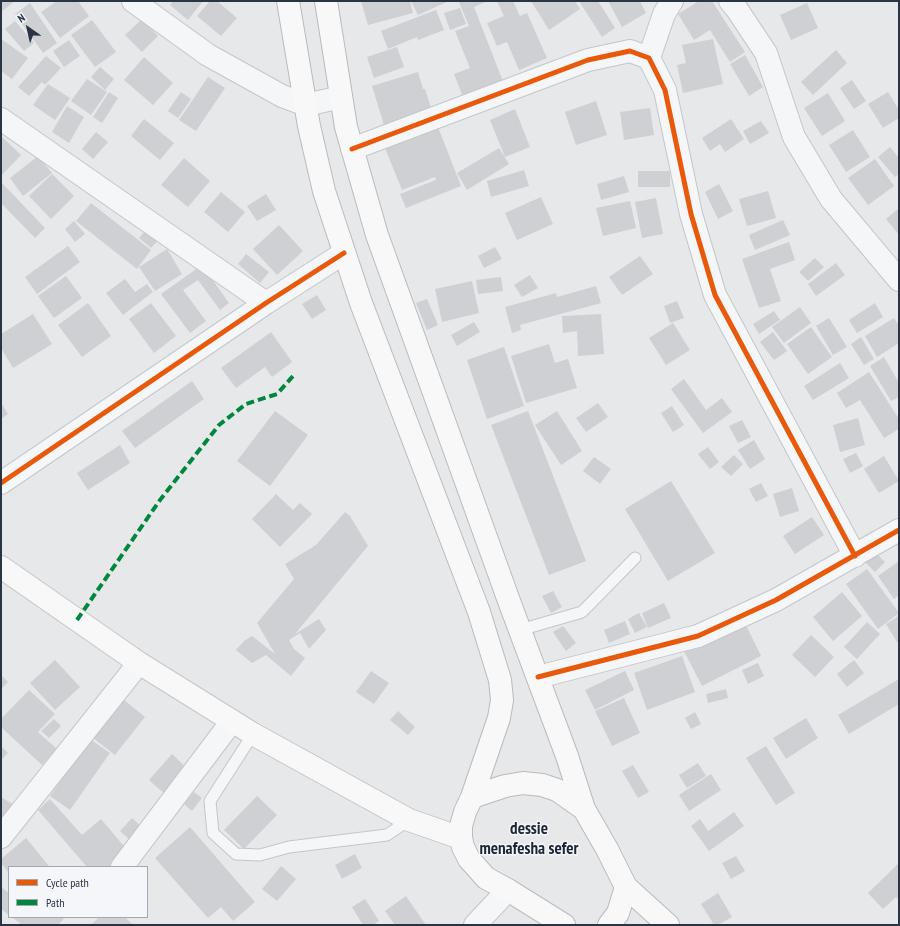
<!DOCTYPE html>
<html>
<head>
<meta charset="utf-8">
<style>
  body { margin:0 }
  #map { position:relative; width:900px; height:926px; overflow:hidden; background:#e6e8ea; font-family:"PT Sans Narrow",sans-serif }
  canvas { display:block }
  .frame { position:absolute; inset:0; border:2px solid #2b3445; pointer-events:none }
  .legend { position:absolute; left:8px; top:866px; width:140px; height:52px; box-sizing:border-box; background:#f4f6f9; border:1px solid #a4a8b1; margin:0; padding:5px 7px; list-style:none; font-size:12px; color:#2b3445 }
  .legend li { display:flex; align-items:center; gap:8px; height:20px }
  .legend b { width:20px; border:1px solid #a4a8b1 }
  .north { position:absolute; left:8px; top:8px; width:40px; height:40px; -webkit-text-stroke:3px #f4f6f9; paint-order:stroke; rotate:326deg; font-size:11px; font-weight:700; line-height:16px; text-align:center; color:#2b3445 }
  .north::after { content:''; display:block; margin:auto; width:14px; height:18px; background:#2b3445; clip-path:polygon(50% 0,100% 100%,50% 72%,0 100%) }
</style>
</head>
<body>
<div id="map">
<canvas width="900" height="926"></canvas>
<div class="frame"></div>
<ul class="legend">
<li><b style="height:5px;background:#e8590c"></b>Cycle path</li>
<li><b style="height:5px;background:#00873e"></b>Path</li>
</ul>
<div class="north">N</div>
</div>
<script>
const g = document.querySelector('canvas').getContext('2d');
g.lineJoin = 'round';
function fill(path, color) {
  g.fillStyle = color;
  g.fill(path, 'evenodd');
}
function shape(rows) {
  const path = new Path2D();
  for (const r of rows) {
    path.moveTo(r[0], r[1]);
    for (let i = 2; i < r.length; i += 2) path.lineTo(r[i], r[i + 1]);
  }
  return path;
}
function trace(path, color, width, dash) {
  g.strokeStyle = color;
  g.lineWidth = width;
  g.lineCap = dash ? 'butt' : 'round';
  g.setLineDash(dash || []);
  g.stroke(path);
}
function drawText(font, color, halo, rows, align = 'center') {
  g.font = font + ' "PT Sans Narrow",sans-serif';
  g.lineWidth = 3;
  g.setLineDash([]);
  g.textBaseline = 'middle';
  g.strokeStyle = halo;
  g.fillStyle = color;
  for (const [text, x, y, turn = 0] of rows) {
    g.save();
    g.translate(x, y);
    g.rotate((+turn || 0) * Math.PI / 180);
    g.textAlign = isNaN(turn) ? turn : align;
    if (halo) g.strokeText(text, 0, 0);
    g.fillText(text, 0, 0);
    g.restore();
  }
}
fill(shape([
  [1,1,15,1,1,12],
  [57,1,78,1,89,16,60,38,41,12],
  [173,1,203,1,188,20,170,5],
  [210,1,217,1,237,18,221,36,197,16],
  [361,1,410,1,413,13,368,25],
  [411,1,449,1,418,15],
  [463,1,488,1,474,7,504,84,464,100,454,74,470,68,455,31,469,26,459,2],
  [497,1,513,1,520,16,527,13,547,58,519,70,507,42,497,46,487,23,504,16],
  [531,1,575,1,580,9,549,30],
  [579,1,598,1,615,28,602,37],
  [608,1,640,1,646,13,622,27],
  [699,1,712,1,745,52,730,62,710,30,694,40,678,14],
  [30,3,57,43,43,53,15,14],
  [807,3,818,28,791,40,780,15],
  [460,8,466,24,450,30,444,13],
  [436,10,444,30,418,40,417,37,388,49,381,31],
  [142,19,158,36,142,52,125,35],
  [92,20,116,52,95,67,71,35],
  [15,21,34,43,24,51,5,29],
  [1,39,28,58,12,79,1,71],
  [713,39,723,84,683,93,677,65,686,63,682,45],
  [69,40,80,56,64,67,53,51],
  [397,47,404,67,374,78,367,57],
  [836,50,847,63,813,95,801,82],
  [745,55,763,87,749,96,730,64],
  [46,56,61,68,45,85,42,82,29,96,18,87],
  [144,57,173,83,153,105,124,80],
  [100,67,114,79,105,90,91,77],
  [418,72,423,89,425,89,432,111,384,125,372,86],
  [208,77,225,88,196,131,179,120],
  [87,79,107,92,91,115,71,101],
  [852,80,866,101,854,109,840,88],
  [48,84,70,98,55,120,33,105],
  [109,92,118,98,102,123,93,117],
  [181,92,191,99,178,118,168,111],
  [888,92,899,110,899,118,883,128,868,104],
  [828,93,845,121,822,136,804,108],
  [596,101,607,135,576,145,565,112],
  [67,106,84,117,69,143,52,132],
  [650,108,654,135,624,140,620,112],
  [515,109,530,147,505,157,490,120],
  [144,119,174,143,160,160,131,136],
  [731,119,744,139,725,152,720,144,710,151,702,138],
  [761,121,769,133,750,144,743,131],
  [438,127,461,186,406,208,400,194,436,180,435,177,402,190,385,148],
  [853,130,870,157,846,172,829,145],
  [96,132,108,142,93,159,82,149],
  [1,136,21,155,1,176],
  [890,147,899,158,899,174,895,177,878,157],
  [499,148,509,164,467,190,457,173],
  [38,156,52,173,23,196,10,178],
  [184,158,210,181,188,207,161,185],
  [875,159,894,186,868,205,848,178],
  [524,170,529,186,491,197,487,181],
  [638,171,670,171,670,187,638,187],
  [52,174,74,196,51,219,29,196],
  [624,176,629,192,601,200,597,184],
  [1,182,45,228,35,238,1,203],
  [719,184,733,211,718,219,705,192],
  [768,191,776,218,747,226,739,199],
  [221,192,245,212,228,232,204,212],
  [266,194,276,210,257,221,247,206],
  [541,197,553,224,517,240,505,213],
  [656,198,663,234,642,238,635,202],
  [630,201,636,228,603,236,596,208],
  [91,203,151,250,137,269,76,221],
  [899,208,899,235,886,219],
  [783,220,790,235,755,250,749,235],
  [74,221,85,234,75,242,65,229],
  [279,225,303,251,277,275,253,249],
  [149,226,162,236,151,248,139,238],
  [789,242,795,260,770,269,781,301,759,308,742,259],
  [68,246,80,262,37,294,25,277],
  [495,247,502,259,484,268,478,256],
  [167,249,182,274,155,291,139,267],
  [246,254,269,272,260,283,238,264],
  [640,256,653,274,622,295,609,277],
  [815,258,824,267,808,281,799,272],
  [836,263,845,275,816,296,808,284],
  [202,265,229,303,220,310,198,280,183,290,206,321,190,333,161,294],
  [530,275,538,288,522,297,514,285],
  [66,276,82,298,54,318,38,296],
  [501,277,503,291,478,294,476,280],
  [125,279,135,292,147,284,153,292,123,315,106,293],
  [472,281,479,313,442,322,435,289],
  [596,286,601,303,520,325,521,330,512,333,505,307,556,293,557,297],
  [317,295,326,310,312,319,302,304],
  [427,299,438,325,427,330,416,303],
  [677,301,684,318,670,323,664,306],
  [88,303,111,336,82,357,58,325],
  [151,303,176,336,154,353,129,319],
  [875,303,883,317,857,333,849,320],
  [800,307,811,323,784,343,772,327],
  [774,311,780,320,759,334,753,324],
  [33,314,52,344,13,368,1,348,1,334],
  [601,314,604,354,578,356,577,331,563,333,562,316],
  [829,318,847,347,833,355,816,326],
  [894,318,899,325,899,343,877,357,865,336],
  [474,322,480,332,457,346,451,335],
  [673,323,690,350,666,365,649,338],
  [811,327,832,357,808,374,787,344],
  [271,332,292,362,272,377,265,367,236,388,221,368],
  [773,332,787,351,774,360,760,342],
  [861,337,874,359,864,365,851,344],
  [549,344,555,363,568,359,577,388,526,403,511,356],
  [504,347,524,406,487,419,467,360],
  [884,357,899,383,899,397,891,401,870,366],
  [840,363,849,378,813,400,804,386],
  [869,372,899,419,899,429,884,438,860,400,846,408,837,393],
  [684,379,706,410,722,398,732,412,703,433,671,389],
  [192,381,204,399,135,448,122,431],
  [1,403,8,414,1,419],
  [598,403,608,417,586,432,576,418],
  [672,406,684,425,673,432,661,413],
  [275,411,308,435,270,486,237,461],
  [528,411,586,561,549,575,491,425],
  [557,411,582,451,561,465,535,425],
  [858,418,865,445,840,452,833,425],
  [742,420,751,437,738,443,729,426],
  [754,440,765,459,750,469,738,450],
  [120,445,130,463,88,490,77,473],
  [708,447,719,462,710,469,698,454],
  [856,453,863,466,850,473,843,459],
  [734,455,743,464,731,476,721,467],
  [884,456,899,481,879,493,864,469],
  [594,457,611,469,600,484,583,471],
  [671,481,715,553,668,581,625,509],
  [761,483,768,496,756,502,749,489],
  [792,488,799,511,780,517,773,494],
  [276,494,293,510,300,503,312,514,280,547,252,519],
  [345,512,350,516,368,546,295,634,319,619,326,630,309,649,300,633,289,640,294,649,305,658,291,676,266,655,252,663,236,650,244,641,252,636,275,654,257,623,294,579,285,564,316,545],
  [812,517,824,535,795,554,783,536],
  [870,547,885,562,875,572,860,557],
  [899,561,899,595,894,599,878,576],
  [867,569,899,613,878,629,846,584],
  [553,591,562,607,551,613,542,596],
  [842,592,862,616,833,641,813,617],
  [664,603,671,618,648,628,642,613],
  [639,613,647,627,635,633,628,619],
  [899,616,899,641,897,642,886,624],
  [625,621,630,634,609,643,604,630],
  [744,621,761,656,702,686,684,651],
  [867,622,880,634,857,659,844,647],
  [563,626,576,643,566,651,553,632],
  [811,635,834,657,815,677,792,655],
  [682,656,695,692,647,710,634,673],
  [55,660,80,687,55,710,30,683],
  [854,660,864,673,847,687,837,674],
  [758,663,764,676,748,684,742,670],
  [371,671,389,683,374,704,356,692],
  [625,671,634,690,595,710,585,690],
  [1,675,8,682,1,689],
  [899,679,899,704,849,734,838,715],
  [726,689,728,698,708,703,706,694],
  [29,690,55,714,38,732,57,749,42,765,1,727,1,719],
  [624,698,640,733,612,746,595,711],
  [123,699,145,717,115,755,93,738],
  [398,711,415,727,408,735,390,720],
  [695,712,701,724,691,729,685,718],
  [806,718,818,738,786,759,773,738],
  [54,719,61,726,49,738,41,731],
  [90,739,110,753,70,810,50,796],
  [1,746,8,753,1,760],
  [766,746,795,793,776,805,746,758],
  [172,754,191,772,168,797,149,780],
  [698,763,706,776,687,788,679,775],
  [633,765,649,792,638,798,622,771],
  [711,774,721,790,689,811,679,795],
  [194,792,202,798,192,811,184,804],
  [257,796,277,815,244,849,224,830],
  [1,797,14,805,5,820,1,818],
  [50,799,82,835,101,819,128,851,109,867,87,867,38,810],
  [734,812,744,826,709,851,691,826,700,819,708,831],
  [132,818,144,829,132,842,120,831],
  [190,827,255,902,233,921,221,907,208,918,155,858],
  [26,838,49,866,48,867,9,867,9,873,1,863,1,859],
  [355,854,362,868,342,879,335,865],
  [736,856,745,871,731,879,722,863],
  [899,863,899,900,896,897,883,909,868,893],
  [281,866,296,879,277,901,262,889],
  [1,887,9,893,9,915,1,909],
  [718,893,732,917,718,925,714,925,701,904],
  [406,896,426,925,395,925,385,911],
  [365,899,379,921,373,925,363,925,352,907],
  [12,917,65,917,58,925,22,925],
  [99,917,125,917,133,925,91,925]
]), '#ced0d3');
const lane = shape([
  [520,630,582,612,635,558],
  [253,734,210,801,213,833,236,854,260,855,289,847,387,835,409,820]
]);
const street = shape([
  [133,1,208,55,282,96,306,105,341,97],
  [730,1,736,8,766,53,794,137,831,199,899,280],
  [649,58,664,14,672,1],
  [1,119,266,303],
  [352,149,588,60,630,51,649,58,665,90,691,214,715,295,855,556],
  [1,483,266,303,344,253],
  [538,677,698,636,776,600,899,530],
  [1,837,139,663],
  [122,867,232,721],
  [475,925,508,890]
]);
const secondary = shape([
  [1,567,139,663,253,734,409,820,461,838]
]);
const highway = shape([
  [288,1,309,126,324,191,361,303,479,612,500,680,502,700,499,718,472,797,465,812,461,826,461,838,463,847,469,859,486,878,508,890,564,925],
  [326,1,346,127,377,235,509,601,567,756,584,809,607,849,626,887,668,925],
  [472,797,505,786,523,783,542,785,557,790,584,809],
  [609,925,618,913,626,887]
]);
trace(lane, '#c4c6c8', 13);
trace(street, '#c4c6c8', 24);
trace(secondary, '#c4c6c8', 24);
trace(highway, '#b8bbbf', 24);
trace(lane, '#f5f6f7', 11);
trace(street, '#f5f6f7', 22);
trace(secondary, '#f8f8f8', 22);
trace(highway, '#f8f8f8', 22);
trace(shape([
  [77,620,160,500,219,425,246,404,277,394,294,375]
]), '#00873e', 4, [8, 4]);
trace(shape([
  [352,149,588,60,630,51,649,58,665,90,691,214,715,295,855,556],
  [1,483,266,303,344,253],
  [538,677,698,636,776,600,899,530]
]), '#e8590c', 5);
drawText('bold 17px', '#1d2536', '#f4f6f9', [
  ["dessie",529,829],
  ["menafesha sefer",529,849]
]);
</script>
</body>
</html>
